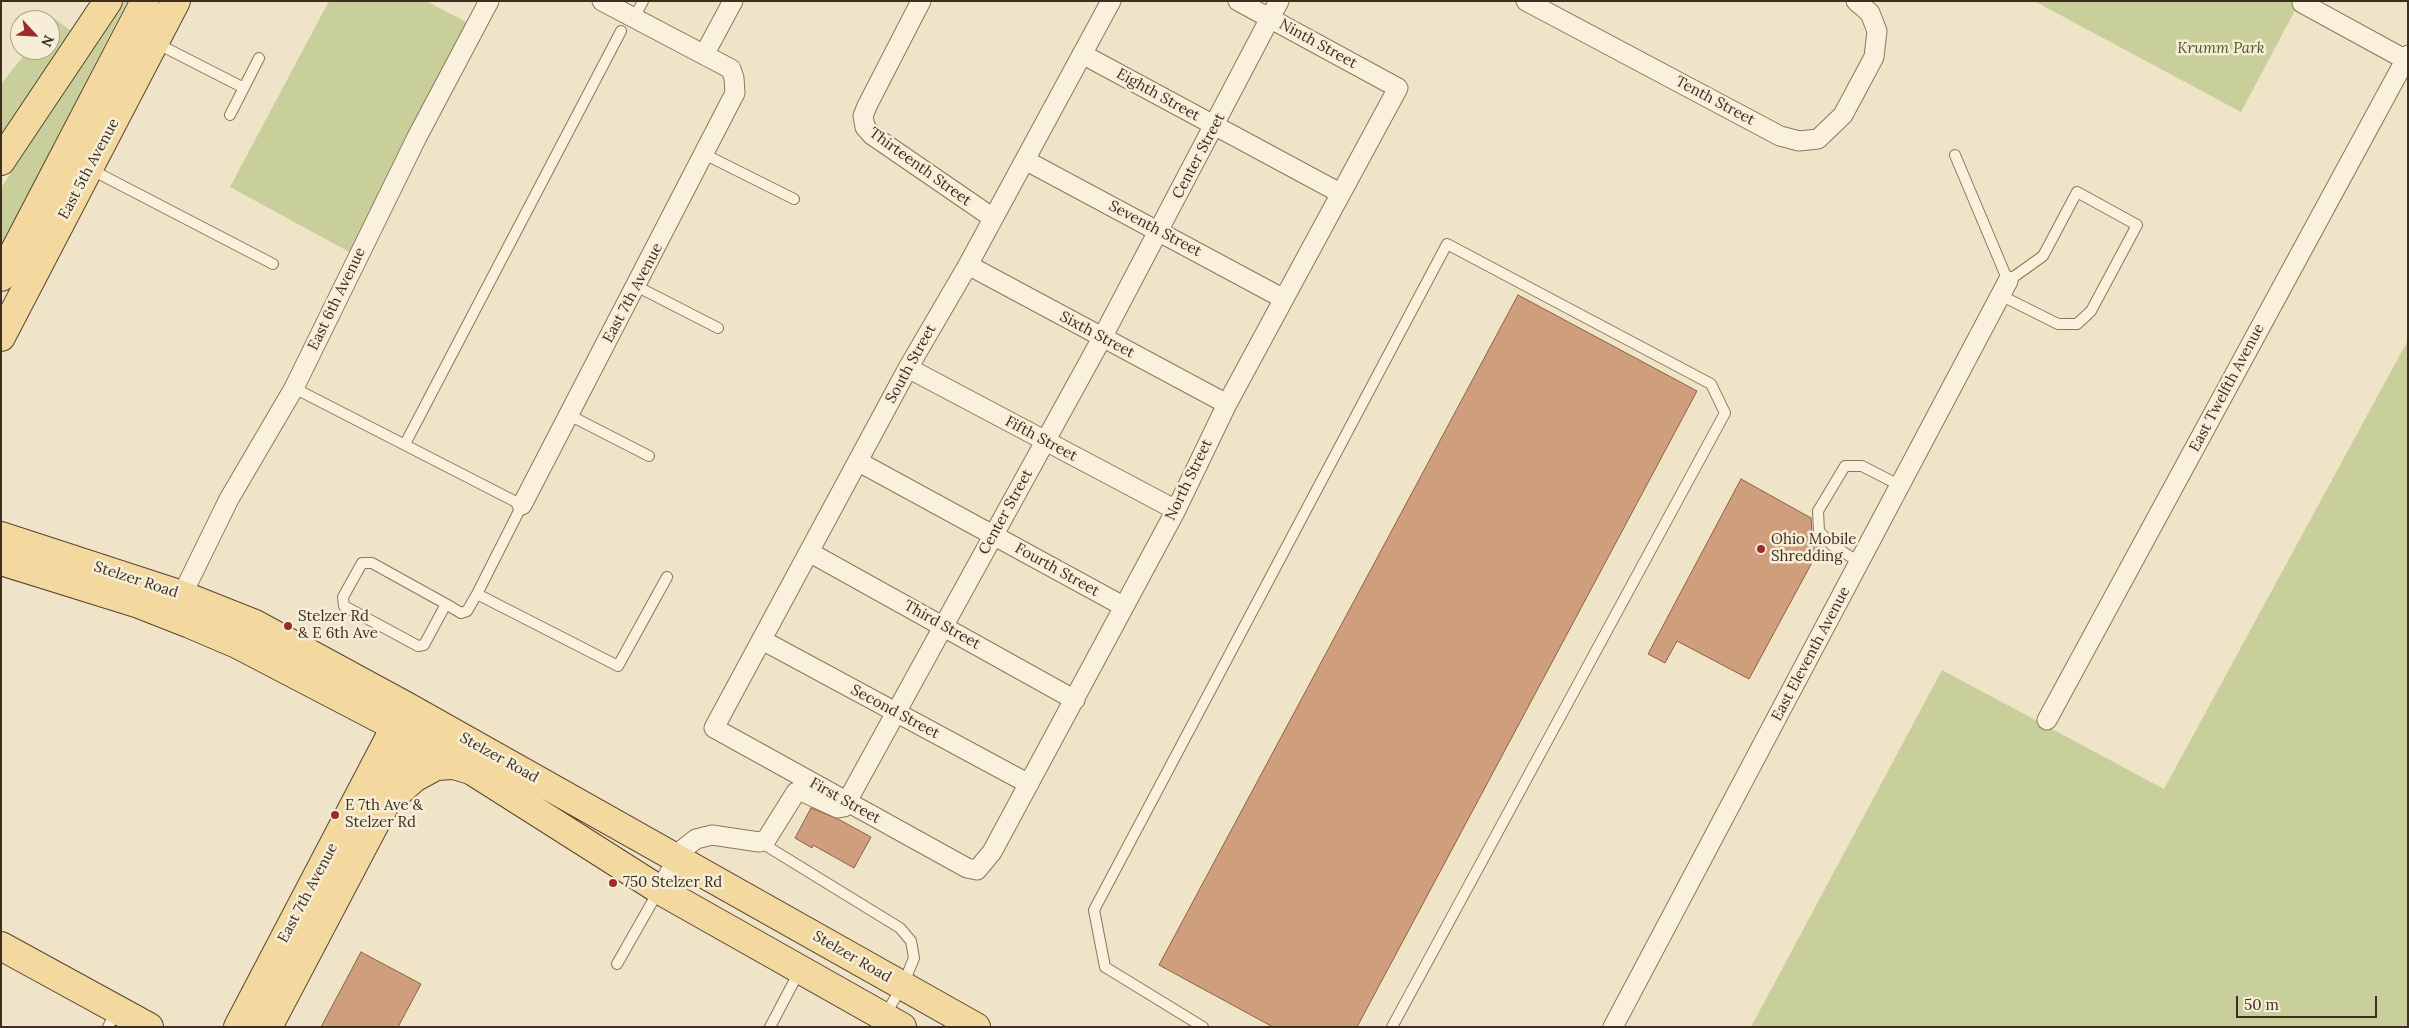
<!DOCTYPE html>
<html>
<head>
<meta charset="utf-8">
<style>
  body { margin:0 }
  #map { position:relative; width:2409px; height:1028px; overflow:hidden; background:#f0e4c8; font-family:Lora,serif }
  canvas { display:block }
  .frame { position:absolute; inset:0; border:2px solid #3d2e20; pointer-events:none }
  .north { position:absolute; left:10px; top:10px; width:50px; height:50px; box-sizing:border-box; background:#f7eed8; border:1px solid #ada18e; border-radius:50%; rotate:115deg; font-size:14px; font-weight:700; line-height:20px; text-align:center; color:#3d2e20 }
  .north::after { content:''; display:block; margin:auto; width:18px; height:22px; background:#9e2a2b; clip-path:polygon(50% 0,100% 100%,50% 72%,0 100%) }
  .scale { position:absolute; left:2236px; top:996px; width:141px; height:22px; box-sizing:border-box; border:2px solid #3d2e20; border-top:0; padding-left:6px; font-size:15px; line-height:18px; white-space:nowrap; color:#3d2e20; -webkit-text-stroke:4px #f7eed8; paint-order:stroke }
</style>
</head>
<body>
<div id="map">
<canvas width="2409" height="1028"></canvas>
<div class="frame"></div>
<div class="north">N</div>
<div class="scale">50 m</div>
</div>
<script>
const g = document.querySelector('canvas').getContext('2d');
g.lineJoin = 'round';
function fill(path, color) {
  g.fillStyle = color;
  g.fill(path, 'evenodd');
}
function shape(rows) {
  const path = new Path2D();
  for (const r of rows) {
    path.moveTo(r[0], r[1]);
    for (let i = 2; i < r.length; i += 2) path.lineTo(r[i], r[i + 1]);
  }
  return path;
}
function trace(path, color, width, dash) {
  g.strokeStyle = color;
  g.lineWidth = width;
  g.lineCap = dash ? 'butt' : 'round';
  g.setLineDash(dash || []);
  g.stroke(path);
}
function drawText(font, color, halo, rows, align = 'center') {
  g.font = font + ' Lora,serif';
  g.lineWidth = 5;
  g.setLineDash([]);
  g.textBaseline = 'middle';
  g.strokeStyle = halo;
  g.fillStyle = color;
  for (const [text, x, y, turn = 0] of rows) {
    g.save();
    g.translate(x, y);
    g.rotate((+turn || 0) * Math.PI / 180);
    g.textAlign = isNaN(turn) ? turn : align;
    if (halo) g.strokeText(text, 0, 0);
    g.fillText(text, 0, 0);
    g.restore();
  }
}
fill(shape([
  [125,1,127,1,1,247,1,188],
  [329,1,426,1,470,24,353,254,230,187],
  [2034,1,2300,1,2241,112],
  [54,18,75,34,1,144,1,84,28,50,50,50,50,22],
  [2408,340,2408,1027,1751,1027,1942,670,2164,789]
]), '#c9cf9b');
const building = shape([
  [1518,295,1697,391,1357,1027,1273,1027,1159,965,1518,295],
  [1741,479,1811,518,1812,532,1822,544,1749,679,1677,641,1665,663,1648,654,1741,479],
  [811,808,838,819,871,837,854,868,813,845,812,848,795,838,811,808],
  [361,952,421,984,398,1027,321,1027,361,952]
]);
fill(building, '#cf9f7d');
trace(building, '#8d5f41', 1);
const service = shape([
  [634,18,643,1],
  [156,43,244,88],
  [230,115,259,58],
  [704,154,794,199],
  [1955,155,2008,281,2043,256,2077,192,2137,225,2091,311,2077,324,2058,324,2000,295],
  [90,169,273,264],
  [636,286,718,328],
  [294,388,522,505,477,594,618,666,667,577],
  [569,415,649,456],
  [405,444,621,31],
  [1859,562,1832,545,1819,531,1818,511,1845,466,1862,466,1899,485],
  [446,604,424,645,418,646,344,606,343,597,362,563,372,563,446,604,461,613,467,611,477,594],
  [760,842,900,928,911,941,914,958,903,985,885,1015],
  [617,964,659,890],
  [108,1027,117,1010],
  [770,1027,800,970],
  [1203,1027,1105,967,1094,910,1447,244,1711,384,1725,413,1392,1027]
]);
const minor = shape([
  [921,1,867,106,863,116,865,127,872,135,993,218],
  [1111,1,968,265,908,368,714,728,967,868,977,870,992,852,1176,510,1227,404,1398,88,1238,1],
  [1526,1,1780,136,1799,141,1818,139,1843,115,1874,57,1877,31,1870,13,1856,1],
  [2302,3,2408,61],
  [1082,54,1340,193],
  [704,55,733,1],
  [1025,160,1284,299],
  [968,265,1227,404],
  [908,368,1176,510],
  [859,462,1123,606],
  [522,505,735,93,734,78,731,69,602,1],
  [809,552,1075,700],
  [182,595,229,499,294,388,417,137,489,1],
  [762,640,1029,784],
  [2047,720,2408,55],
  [660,890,682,850,696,839,712,835,759,842,766,840,796,792,801,791,838,808,844,807,1102,338,1279,1],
  [1613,1027,2008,281]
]);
const primary = shape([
  [1,161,108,1],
  [1,277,145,1],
  [1,337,176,1],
  [1,536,182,595,255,624,406,706,976,1027],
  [1,561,139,604,190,624,237,644,396,727,474,772,663,892,902,1027],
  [394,796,414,778,436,766,454,765,467,769],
  [1,946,149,1027],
  [238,1027,403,712],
  [268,1027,428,723]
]);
trace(service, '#8d765c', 12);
trace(minor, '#8d765c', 21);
trace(primary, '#5b4430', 30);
trace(service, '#faf1dc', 10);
trace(minor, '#faf1dc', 19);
trace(primary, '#f3d9a0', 28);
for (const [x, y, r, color] of [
  [1761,549,5,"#9e2a2b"],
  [288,626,5,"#9e2a2b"],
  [335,815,5,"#9e2a2b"],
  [613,883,5,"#9e2a2b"]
]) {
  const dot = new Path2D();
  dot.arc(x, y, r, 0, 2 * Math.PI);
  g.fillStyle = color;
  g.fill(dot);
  trace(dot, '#f7eed8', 2);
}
drawText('15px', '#3d2e20', '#f7eed8', [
  ["Ninth Street",1318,44,29],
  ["Eighth Street",1158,95,29],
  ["Tenth Street",1715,101,28],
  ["Center Street",1199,156,-62],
  ["Thirteenth Street",920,167,36],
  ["East 5th Avenue",89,169,-62],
  ["Seventh Street",1155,229,28],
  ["East 7th Avenue",633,293,-62],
  ["East 6th Avenue",337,299,-64],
  ["Sixth Street",1097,335,28],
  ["South Street",911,364,-61],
  ["East Twelfth Avenue",2227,388,-62],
  ["Fifth Street",1041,439,28],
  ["North Street",1189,480,-64],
  ["Center Street",1006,512,-61],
  ["Fourth Street",1057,570,29],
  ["Stelzer Road",136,580,18],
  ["Third Street",942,625,29],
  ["East Eleventh Avenue",1811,654,-62],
  ["Second Street",895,712,28],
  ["Stelzer Road",499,758,29],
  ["First Street",845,801,29],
  ["East 7th Avenue",308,893,-62],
  ["Stelzer Road",852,957,30]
]);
drawText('italic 15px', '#4d5a26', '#f7eed8', [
  ["Krumm Park",2221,49]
]);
drawText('15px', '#3d2e20', '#f7eed8', [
  ["Ohio Mobile",1771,540],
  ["Shredding",1771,557],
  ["Stelzer Rd",298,617],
  ["& E 6th Ave",298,634],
  ["E 7th Ave &",345,806],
  ["Stelzer Rd",345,823],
  ["750 Stelzer Rd",623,883]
], 'left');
</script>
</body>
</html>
